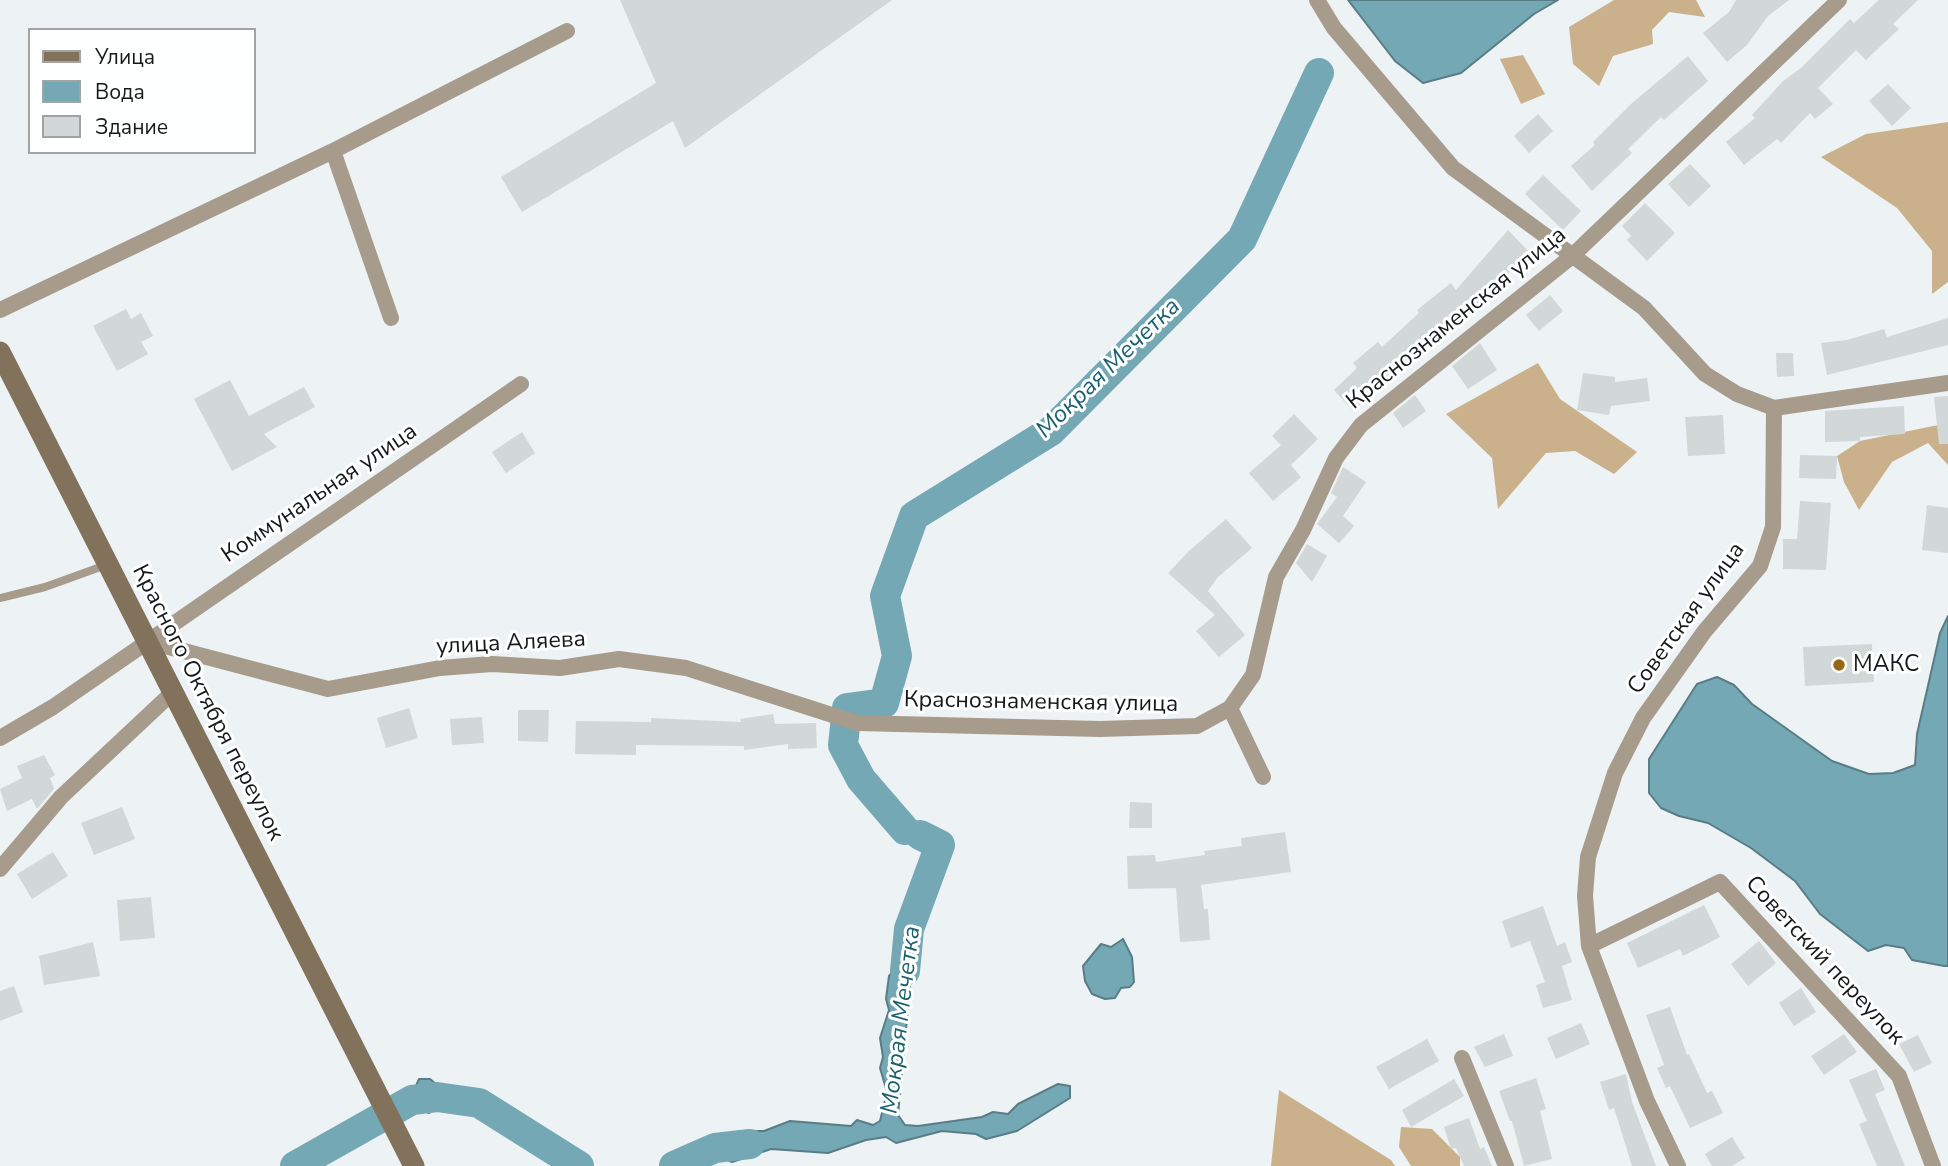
<!DOCTYPE html>
<html>
<head>
<meta charset="utf-8">
<style>
  body { margin:0 }
  #map { position:relative; width:1948px; height:1166px; overflow:hidden; background:#edf2f4; font-family:"Nunito Sans",sans-serif }
  canvas { display:block }
  .legend { position:absolute; left:28px; top:28px; width:228px; height:126px; box-sizing:border-box; background:#feffff; border:2px solid #a2a3a3; margin:0; padding:9px 12px; list-style:none; font-size:21px; color:#171819 }
  .legend li { display:flex; align-items:center; gap:14px; height:35px }
  .legend b { width:35px; border:2px solid #a2a3a3 }
</style>
</head>
<body>
<div id="map">
<canvas width="1948" height="1166"></canvas>
<ul class="legend">
<li><b style="height:9px;background:#83725b"></b>Улица</li>
<li><b style="height:19px;background:#75a8b5"></b>Вода</li>
<li><b style="height:19px;background:#d2d7d8"></b>Здание</li>
</ul>
</div>
<script>
const g = document.querySelector('canvas').getContext('2d');
g.lineJoin = 'round';
function fill(path, color) {
  g.fillStyle = color;
  g.fill(path, 'evenodd');
}
function shape(rows) {
  const path = new Path2D();
  for (const r of rows) {
    path.moveTo(r[0], r[1]);
    for (let i = 2; i < r.length; i += 2) path.lineTo(r[i], r[i + 1]);
  }
  return path;
}
function trace(path, color, width, dash) {
  g.strokeStyle = color;
  g.lineWidth = width;
  g.lineCap = dash ? 'butt' : 'round';
  g.setLineDash(dash || []);
  g.stroke(path);
}
function drawText(font, color, halo, rows, align = 'center') {
  g.font = font + ' "Nunito Sans",sans-serif';
  g.lineWidth = 6;
  g.setLineDash([]);
  g.textBaseline = 'middle';
  g.strokeStyle = halo;
  g.fillStyle = color;
  for (const [text, x, y, turn = 0] of rows) {
    g.save();
    g.translate(x, y);
    g.rotate((+turn || 0) * Math.PI / 180);
    g.textAlign = isNaN(turn) ? turn : align;
    if (halo) g.strokeText(text, 0, 0);
    g.fillText(text, 0, 0);
    g.restore();
  }
}
fill(shape([
  [1614,0,1696,0,1705,17,1669,12,1652,30,1653,44,1613,56,1599,86,1573,64,1569,27],
  [1523,55,1545,94,1521,104,1500,59],
  [1948,122,1948,282,1932,294,1932,251,1897,208,1821,157,1866,134],
  [1538,363,1560,399,1637,452,1614,474,1575,451,1546,453,1498,509,1492,458,1446,414],
  [1948,423,1948,465,1928,443,1892,462,1859,510,1844,482,1837,456,1860,441],
  [1279,1090,1391,1160,1395,1166,1271,1166],
  [1401,1127,1432,1129,1460,1157,1460,1166,1411,1166,1399,1147]
]), '#cbb08c');
const water = shape([
  [1348,0,1558,0,1534,14,1461,73,1423,83,1395,61,1348,0],
  [1948,616,1948,966,1944,966,1912,960,1904,948,1886,945,1868,951,1820,914,1795,881,1751,848,1708,823,1679,816,1661,808,1649,793,1649,759,1697,684,1717,677,1734,685,1752,704,1832,761,1869,774,1893,773,1915,765,1917,734,1940,633,1948,616],
  [906,929,915,933,898,1115,905,1125,918,1126,982,1117,993,1112,1008,1114,1018,1104,1058,1084,1070,1086,1070,1098,1017,1131,986,1139,976,1134,942,1131,896,1143,886,1137,866,1140,828,1153,771,1149,732,1162,714,1153,709,1146,715,1138,727,1139,739,1131,764,1131,790,1121,851,1126,857,1120,873,1125,880,1121,887,1092,880,1068,883,1057,880,1038,889,1010,886,999,889,976,894,970,901,937,906,929],
  [1123,939,1132,957,1134,982,1130,987,1121,988,1115,998,1105,999,1092,994,1085,981,1083,966,1101,944,1111,947,1123,939],
  [419,1079,430,1079,450,1096,445,1107,436,1106,429,1113,422,1110,409,1115,399,1096,415,1088,419,1079]
]);
fill(water, '#75a8b5');
trace(water, '#597d86', 2);
trace(shape([
  [905,830,861,779,843,745,847,708,884,703,897,656,885,596,914,516,1051,431,1242,239,1319,73],
  [905,971,909,929,940,845,920,835],
  [295,1166,412,1100,437,1097,479,1103,579,1166],
  [674,1166,715,1148,750,1144]
]), '#75a8b5', 30);
fill(shape([
  [620,0,892,0,685,148,673,121,522,212,501,177,656,83],
  [1736,0,1789,0,1768,16,1747,45,1727,62,1703,33,1729,12],
  [1879,0,1918,0,1893,24,1899,29,1866,60,1856,50,1818,88,1833,104,1815,119,1810,113,1781,143,1777,139,1744,165,1726,142,1755,118,1752,115,1783,81,1801,68,1850,19,1854,23],
  [1688,56,1708,81,1664,120,1661,117,1628,149,1632,153,1592,191,1571,166,1595,145,1593,142,1631,104],
  [1888,84,1911,108,1892,126,1869,101],
  [1538,114,1553,131,1529,153,1514,136],
  [1690,164,1711,186,1689,207,1668,184],
  [1543,175,1581,211,1563,230,1525,194],
  [1645,203,1675,233,1647,261,1627,240,1631,236,1622,226],
  [1508,230,1534,257,1517,273,1513,268,1490,294,1453,322,1450,318,1421,344,1425,349,1411,362,1408,358,1368,393,1370,395,1353,411,1334,390,1357,368,1353,363,1378,342,1382,347,1419,313,1417,310,1451,283,1456,290],
  [1550,295,1563,311,1539,331,1526,315],
  [126,309,131,319,141,313,153,336,141,342,148,354,117,371,93,326],
  [1948,318,1948,345,1827,375,1821,343,1847,340,1884,329,1887,337],
  [1480,343,1497,370,1468,389,1452,366],
  [1776,353,1793,353,1794,376,1777,377],
  [1583,373,1615,377,1615,382,1647,378,1650,401,1611,406,1609,415,1577,410],
  [230,380,249,416,304,387,315,407,264,434,277,447,232,471,194,399],
  [1415,395,1426,411,1403,428,1393,413],
  [1948,396,1948,444,1939,444,1934,397],
  [1904,406,1905,434,1860,437,1860,441,1825,442,1825,411],
  [1294,414,1318,439,1291,465,1301,477,1273,501,1249,473,1281,445,1272,436],
  [1723,415,1725,454,1688,456,1685,417],
  [522,432,535,453,506,473,492,452],
  [1800,455,1837,456,1836,479,1799,478],
  [1343,467,1366,482,1343,516,1354,526,1339,543,1317,524,1337,497,1331,493],
  [1800,501,1831,503,1826,570,1783,569,1783,539,1797,539],
  [1927,505,1948,508,1948,553,1922,550],
  [1226,519,1252,548,1218,577,1208,591,1245,635,1219,657,1196,631,1215,615,1168,573,1189,551],
  [1307,544,1327,556,1312,582,1296,563],
  [1872,644,1874,682,1805,686,1803,647],
  [409,708,418,738,386,748,377,718],
  [518,710,549,710,548,742,518,741],
  [773,714,775,724,816,723,817,748,788,749,788,744,744,750,744,746,636,745,636,755,575,754,576,721,651,722,651,718,741,722,740,719],
  [482,717,484,743,452,745,450,719],
  [44,755,55,775,50,778,54,789,37,809,32,799,7,811,0,789,22,778,17,766],
  [1130,802,1152,803,1152,828,1129,828],
  [122,807,135,839,94,855,81,823],
  [1285,832,1291,872,1201,885,1204,909,1208,909,1210,940,1180,942,1176,888,1128,889,1127,856,1155,855,1156,862,1205,855,1204,851,1242,846,1241,838],
  [53,852,68,876,32,899,17,874],
  [151,897,155,938,120,941,117,900],
  [1704,905,1720,937,1683,956,1680,949,1638,968,1627,943],
  [1543,906,1557,946,1565,942,1572,962,1562,966,1572,1000,1543,1008,1536,985,1545,982,1530,941,1511,948,1502,921],
  [1759,941,1776,963,1748,986,1731,964],
  [93,942,100,976,44,985,39,956],
  [14,986,23,1012,0,1021,0,991],
  [1801,988,1816,1012,1794,1026,1779,1003],
  [1670,1007,1687,1055,1689,1054,1707,1093,1712,1091,1723,1113,1690,1128,1670,1086,1666,1088,1657,1068,1664,1065,1646,1015],
  [1581,1023,1590,1044,1556,1059,1547,1038],
  [1504,1034,1513,1056,1485,1067,1474,1047],
  [1844,1034,1857,1052,1824,1075,1811,1056],
  [1918,1035,1932,1063,1914,1072,1899,1044],
  [1427,1039,1439,1061,1389,1089,1376,1067],
  [1876,1069,1885,1090,1875,1094,1905,1166,1877,1166,1859,1124,1867,1121,1849,1080],
  [1626,1074,1632,1102,1656,1166,1632,1166,1614,1108,1609,1110,1600,1082],
  [1536,1078,1546,1109,1540,1111,1552,1159,1524,1166,1512,1121,1510,1121,1499,1091],
  [1454,1079,1464,1096,1411,1127,1402,1110],
  [1469,1118,1480,1149,1484,1147,1492,1166,1464,1166,1456,1148,1451,1149,1444,1127],
  [1732,1137,1745,1158,1732,1166,1712,1166,1705,1154]
]), '#d2d7d8');
trace(shape([
  [0,598,45,587,106,565]
]), '#a79b8c', 8);
trace(shape([
  [1317,0,1334,28,1453,168,1644,308,1705,374,1737,394,1774,408,1948,383],
  [333,151,391,318],
  [0,310,333,151,567,31],
  [146,641,328,689,440,668,492,664,560,668,619,659,686,668,857,723,1100,729,1197,726,1230,708,1253,675,1276,577,1303,530,1336,458,1361,425,1571,257,1839,0],
  [1230,708,1263,777],
  [0,738,53,707,521,384],
  [0,869,61,797,172,693],
  [1589,946,1720,882,1899,1076,1933,1166],
  [1462,1058,1506,1166],
  [1678,1166,1647,1101,1589,946,1585,896,1588,857,1615,773,1643,718,1704,632,1760,566,1773,527,1774,408]
]), '#a79b8c', 16);
trace(shape([
  [0,352,414,1166]
]), '#83725b', 21);
for (const [x, y, r, color] of [
  [1839,665,7,"#966717"]
]) {
  const dot = new Path2D();
  dot.arc(x, y, r, 0, 2 * Math.PI);
  g.fillStyle = color;
  g.fill(dot);
  trace(dot, '#feffff', 2.5);
}
drawText('23px', '#171819', '#feffff', [
  ["Краснознаменская улица",1457,319,-39],
  ["Коммунальная улица",320,494,-34],
  ["Советская улица",1687,619,-54],
  ["улица Аляева",511,644,-3],
  ["Красного Октября переулок",207,703,63],
  ["Краснознаменская улица",1041,703,1],
  ["Советский переулок",1824,961,47]
]);
drawText('23px', '#171819', '#feffff', [
  ["МАКС",1853,665]
], 'left');
drawText('italic 24px', '#1c6070', '#feffff', [
  ["Мокрая Мечетка",1109,369,-44],
  ["Мокрая Мечетка",902,1020,-83]
]);
</script>
</body>
</html>
